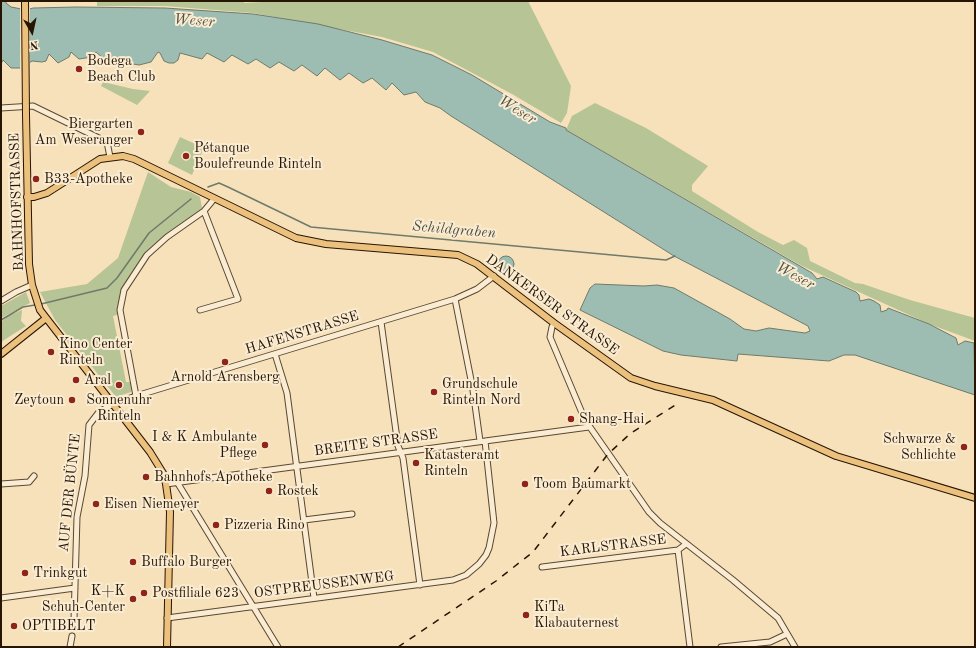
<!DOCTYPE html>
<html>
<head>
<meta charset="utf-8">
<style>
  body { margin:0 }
  #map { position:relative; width:976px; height:648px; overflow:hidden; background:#f7e1ba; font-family:"Old Standard TT",serif }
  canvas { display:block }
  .frame { position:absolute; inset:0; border:2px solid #271504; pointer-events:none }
  .north { position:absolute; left:12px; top:12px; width:40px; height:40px; -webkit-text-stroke:3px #faecd2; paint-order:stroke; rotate:171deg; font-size:11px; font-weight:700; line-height:16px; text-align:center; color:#271504 }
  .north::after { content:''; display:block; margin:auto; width:14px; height:18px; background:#271504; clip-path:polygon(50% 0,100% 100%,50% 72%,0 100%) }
</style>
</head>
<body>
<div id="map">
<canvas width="976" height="648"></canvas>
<div class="frame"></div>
<div class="north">N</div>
</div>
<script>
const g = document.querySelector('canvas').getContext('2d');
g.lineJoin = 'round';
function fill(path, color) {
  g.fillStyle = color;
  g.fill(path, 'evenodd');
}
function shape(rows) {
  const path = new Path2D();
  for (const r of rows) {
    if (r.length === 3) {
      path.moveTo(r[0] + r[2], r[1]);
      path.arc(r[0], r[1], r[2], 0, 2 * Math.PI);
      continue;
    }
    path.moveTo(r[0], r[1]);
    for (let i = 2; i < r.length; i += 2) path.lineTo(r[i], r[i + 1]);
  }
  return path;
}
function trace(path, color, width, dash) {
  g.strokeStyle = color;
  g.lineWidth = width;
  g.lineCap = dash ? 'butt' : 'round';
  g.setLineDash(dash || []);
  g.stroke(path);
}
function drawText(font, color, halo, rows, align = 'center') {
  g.font = font + ' "Old Standard TT",serif';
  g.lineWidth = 4;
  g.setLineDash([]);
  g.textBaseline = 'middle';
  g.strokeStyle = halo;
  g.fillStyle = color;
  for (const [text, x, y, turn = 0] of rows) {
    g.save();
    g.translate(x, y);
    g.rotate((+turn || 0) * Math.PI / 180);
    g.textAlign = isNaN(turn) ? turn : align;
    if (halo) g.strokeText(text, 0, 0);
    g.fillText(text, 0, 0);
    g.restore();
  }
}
fill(shape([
  [97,1,244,1,244,3,279,1,528,1,571,86,567,113,561,123,512,94,433,52,382,37,253,13,165,6,97,6],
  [103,82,133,89,150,91,137,105,101,86],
  [595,103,646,128,708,166,692,185,692,191,758,232,783,245,794,240,807,248,810,261,855,283,863,284,910,300,975,318,975,341,929,324,802,266,566,130,572,116],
  [180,137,204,148,192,175,168,163],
  [148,172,171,187,191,192,200,197,202,208,198,213,166,235,122,289,120,314,113,316,126,382,133,382,132,389,131,392,116,397,55,320,40,292,87,284,118,258],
  [26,292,30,303,1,318,1,306],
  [22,310,21,321,26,326,1,342,1,322,8,316]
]), '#b7c495');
const water = shape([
  [1,1,6,1,6,3,11,7,27,10,33,8,76,7,165,8,253,14,318,24,382,40,432,55,472,75,550,122,566,128,566,130,812,273,817,279,823,277,856,292,859,295,860,301,869,299,874,301,880,305,881,312,887,310,888,308,929,324,956,338,958,345,965,341,974,343,975,395,855,355,844,355,829,361,738,354,737,361,681,355,663,351,580,310,590,288,595,284,644,286,657,285,674,288,730,319,744,329,756,331,769,328,805,333,810,331,808,326,674,256,451,116,440,108,425,102,416,92,404,95,392,83,386,90,372,78,363,83,349,73,340,80,325,68,317,76,302,65,294,71,279,62,270,68,256,59,248,64,232,55,224,62,207,53,202,59,180,53,178,60,174,63,169,63,164,61,160,53,158,52,151,62,139,65,104,59,96,52,92,57,79,59,71,52,69,57,58,63,49,54,46,61,42,62,32,61,22,68,11,68,3,60,1,64,1,1],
  [506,264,8]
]);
fill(water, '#9dbdb2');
trace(water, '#6e7a6c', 1);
fill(shape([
  [20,7,30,7,30,64,20,70]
]), '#f7e1ba');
trace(shape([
  [208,187,219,183,228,187,311,227,666,260,675,256],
  [41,304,107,288,117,278,149,233,191,199],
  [1,320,23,307,35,305]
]), '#6e7a6c', 1.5);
const minor = shape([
  [1,108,33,106,107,142,110,157],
  [455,299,473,390,480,441],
  [1,301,16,292,32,285],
  [200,310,238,299,204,211],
  [381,322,398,446,403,458,420,585],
  [554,323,552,327,550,337,585,420,649,512,660,523,733,580,778,618,795,647],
  [275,354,287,393,314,598],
  [136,396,120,310,124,290,147,255,167,237,204,211,214,199],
  [177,482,278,647],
  [1,484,29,482,34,476],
  [166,484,589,427],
  [304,520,352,514],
  [678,550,690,647],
  [542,567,678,550,686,544],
  [1,598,75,588],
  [167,618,453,580,466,575,479,564,486,555,489,548,494,523,485,441],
  [74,620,77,517,85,476,89,425,99,412,113,404,136,396,455,299,477,289,494,276],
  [70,647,72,636],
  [721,647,770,642,787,634]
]);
const major = shape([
  [26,115,29,264,32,285,40,310,150,452,163,473,166,484,170,512,167,647],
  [27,197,34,197,47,193,100,159,123,156,134,159,296,238,326,244,458,255,477,264,554,323,631,378,655,386,713,400,836,456,975,498],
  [1,354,45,319]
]);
trace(minor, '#5b4832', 7);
trace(major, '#271504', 8);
trace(minor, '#faecd2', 5);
trace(major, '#ecc07d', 6);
trace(shape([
  [398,647,496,581,533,552,608,454,631,433,677,404]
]), '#271504', 1.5, [7, 7]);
const majorBridge = shape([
  [25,1,26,115]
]);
trace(majorBridge, '#271504', 8, []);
trace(majorBridge, '#ecc07d', 6);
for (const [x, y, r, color] of [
  [79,69,4,"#8f2418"],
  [141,132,4,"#8f2418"],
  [186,156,4,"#8f2418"],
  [36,179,4,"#8f2418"],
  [51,352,4,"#8f2418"],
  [225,362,4,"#8f2418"],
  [76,380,4,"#8f2418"],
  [119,385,4,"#8f2418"],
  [434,392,4,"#8f2418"],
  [72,400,4,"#8f2418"],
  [571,419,4,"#8f2418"],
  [265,445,4,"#8f2418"],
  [964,447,4,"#8f2418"],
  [416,463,4,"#8f2418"],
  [146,477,4,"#8f2418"],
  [525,484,4,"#8f2418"],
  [269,491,4,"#8f2418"],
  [96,504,4,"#8f2418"],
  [216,525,4,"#8f2418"],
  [133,562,4,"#8f2418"],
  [25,573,4,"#8f2418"],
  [144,593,4,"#8f2418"],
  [133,599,4,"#8f2418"],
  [526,615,4,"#8f2418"],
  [14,626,4,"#8f2418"]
]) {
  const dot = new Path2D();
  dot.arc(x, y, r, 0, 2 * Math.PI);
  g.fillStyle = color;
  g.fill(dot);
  trace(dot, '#faecd2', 1.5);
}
drawText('14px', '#271504', '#faecd2', [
  ["Bodega",87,61],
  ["Beach Club",87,77],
  ["Biergarten",133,124,"right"],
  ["Am Weseranger",133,140,"right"],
  ["Pétanque",194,148],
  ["Boulefreunde Rinteln",194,164],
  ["B33-Apotheke",44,179],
  ["Kino Center",59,344],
  ["Rinteln",59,360],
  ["Arnold Arensberg",225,377,"center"],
  ["Aral",84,380],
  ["Grundschule",442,384],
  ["Rinteln Nord",442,400],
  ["Zeytoun",64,400,"right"],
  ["Sonnenuhr",119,400,"center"],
  ["Rinteln",119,416,"center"],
  ["Shang-Hai",579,419],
  ["I & K Ambulante",257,437,"right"],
  ["Pflege",257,453,"right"],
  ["Schwarze &",956,439,"right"],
  ["Schlichte",956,455,"right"],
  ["Katasteramt",424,455],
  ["Rinteln",424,471],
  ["Bahnhofs Apotheke",154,477],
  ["Toom Baumarkt",533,484],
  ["Rostek",277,491],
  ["Eisen Niemeyer",104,504],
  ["Pizzeria Rino",224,525],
  ["Buffalo Burger",141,562],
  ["Trinkgut",33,573],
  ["K+K",125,591,"right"],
  ["Schuh-Center",125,607,"right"],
  ["Postfiliale 623",152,593],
  ["KiTa",534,607],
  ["Klabauternest",534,623],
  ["OPTIBELT",22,626]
], 'left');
drawText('14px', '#271504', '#faecd2', [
  ["BAHNHOFSTRASSE",17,202,-92],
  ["DANKERSER STRASSE",552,305,36],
  ["HAFENSTRASSE",302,333,-17],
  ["BREITE STRASSE",376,443,-8],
  ["AUF DER BÜNTE",70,493,-84],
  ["KARLSTRASSE",613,546,-7],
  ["OSTPREUSSENWEG",324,585,-7]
]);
drawText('italic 15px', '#505041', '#faecd2', [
  ["Weser",194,21,4],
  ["Weser",517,110,32],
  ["Schildgraben",454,230,5],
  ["Weser",795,276,29]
]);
</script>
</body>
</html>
